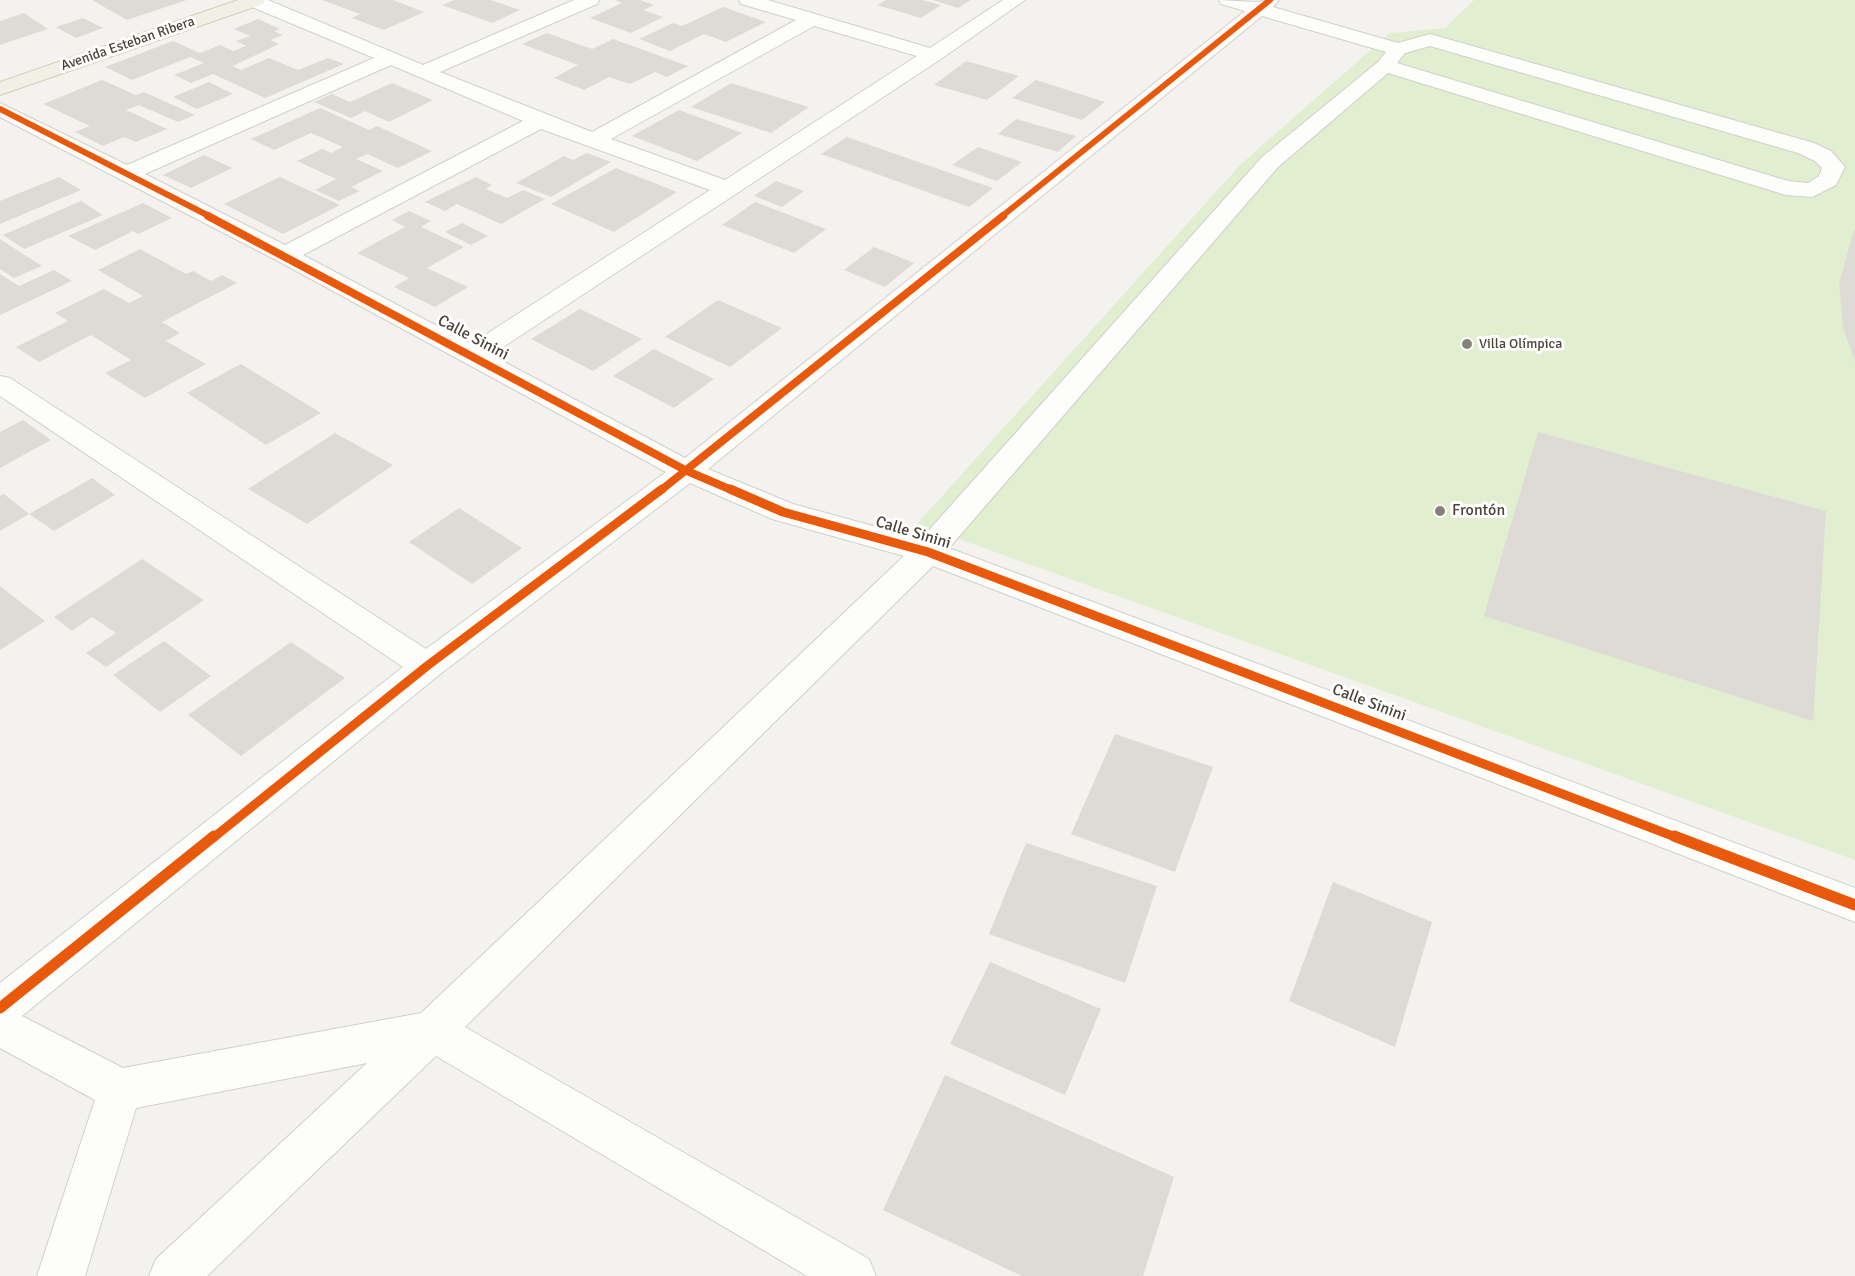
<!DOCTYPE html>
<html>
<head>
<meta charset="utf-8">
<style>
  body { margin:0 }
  canvas { display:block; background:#f4f2ee }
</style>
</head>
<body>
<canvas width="1855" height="1276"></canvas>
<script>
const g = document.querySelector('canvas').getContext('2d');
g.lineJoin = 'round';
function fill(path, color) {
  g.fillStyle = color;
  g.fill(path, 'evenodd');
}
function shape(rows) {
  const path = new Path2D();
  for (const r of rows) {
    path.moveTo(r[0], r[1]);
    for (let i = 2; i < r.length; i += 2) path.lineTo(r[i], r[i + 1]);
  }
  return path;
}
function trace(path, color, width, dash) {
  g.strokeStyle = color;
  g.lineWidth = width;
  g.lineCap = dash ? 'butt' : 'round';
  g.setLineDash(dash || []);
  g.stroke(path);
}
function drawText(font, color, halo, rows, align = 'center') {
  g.font = font + ' Signika,sans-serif';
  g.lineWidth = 6;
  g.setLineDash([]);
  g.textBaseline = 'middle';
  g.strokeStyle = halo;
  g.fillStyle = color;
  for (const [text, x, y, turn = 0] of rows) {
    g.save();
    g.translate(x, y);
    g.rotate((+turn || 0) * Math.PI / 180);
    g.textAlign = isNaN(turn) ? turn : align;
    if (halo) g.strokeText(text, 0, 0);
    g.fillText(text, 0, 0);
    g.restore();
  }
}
fill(shape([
  [1474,0,1855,0,1855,860,917,524,1241,164,1390,33,1445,28]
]), '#e1eecf');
fill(shape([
  [92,0,187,0,127,20],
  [322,0,393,0,424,12,384,30,352,18,360,14],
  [454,0,491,0,520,10,492,23,442,5],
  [615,0,640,0,654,5,643,10,663,17,631,33,590,18,622,3],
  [886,0,923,0,941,5,921,18,877,5],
  [933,0,971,0,958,8],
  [723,7,766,22,726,42,704,34,670,51,639,39,673,23,682,26],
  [24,13,48,29,0,45,0,21],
  [83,18,103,28,76,38,56,27],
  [258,19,280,29,274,31,283,35,270,40,279,44,233,66,241,70,269,58,298,70,328,58,344,64,265,98,213,74,191,83,174,75,204,63,190,57,132,80,105,67,173,41,200,53,220,45,233,51,246,46,236,41,250,36,234,29],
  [547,33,592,49,613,39,688,66,667,77,655,72,630,84,609,77,584,90,554,78,578,65,522,44],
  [966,61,1019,76,987,100,934,85],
  [102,80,136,95,144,92,195,115,178,122,139,105,126,110,167,129,136,142,124,137,103,146,75,132,90,126,43,104],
  [1036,80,1105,102,1082,120,1012,98],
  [209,82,233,94,197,109,173,97],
  [392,83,433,100,389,122,365,111,351,118,314,102,332,94,350,102],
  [731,83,809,107,771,133,691,107],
  [320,108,369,130,377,126,432,151,398,168,367,154,356,159,383,171,351,187,360,191,339,201,315,190,336,179,297,161,322,149,331,153,343,147,311,133,274,150,251,139],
  [679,110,742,133,697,161,632,136],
  [1016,119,1076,136,1058,152,998,134],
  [847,137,993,188,969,207,821,154],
  [978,147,1022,162,997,181,952,165],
  [587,153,611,162,551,197,516,183,564,156,573,160],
  [204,155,232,168,191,188,163,175],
  [616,168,677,192,614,232,551,204],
  [59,177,81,190,0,224,0,201],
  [280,177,340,205,283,234,224,204],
  [476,177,492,185,486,189,507,198,523,190,545,199,501,224,457,204,445,211,425,202],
  [776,181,804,191,782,207,754,196],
  [81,201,103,215,24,249,3,235],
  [755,202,826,229,794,253,722,225],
  [143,203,172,218,138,234,133,231,95,250,68,236],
  [409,211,431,221,421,227,464,247,427,268,468,287,435,307,394,287,409,278,357,253,405,227,392,220],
  [462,223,488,236,471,245,445,232],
  [1854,230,1855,230,1855,362,1843,327,1839,283],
  [0,239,42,266,14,278,0,269],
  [874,247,914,263,885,287,844,270],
  [140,249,186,274,193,271,211,281,222,275,237,283,162,322,180,333,166,341,206,364,145,398,105,373,131,360,91,335,39,362,16,347,68,321,55,313,104,289,129,303,143,296,98,270],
  [54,270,72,281,0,315,0,274,19,286],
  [718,300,782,328,730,367,665,337],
  [580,309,642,339,593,371,531,339],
  [654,349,714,379,674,408,613,376],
  [241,364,321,413,266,445,187,393],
  [23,420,51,440,0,468,0,432],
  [1538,432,1826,511,1813,721,1484,616],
  [335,433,393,465,307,524,248,489],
  [92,478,115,495,54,531,29,514,0,531,0,496,4,494,29,514],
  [459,508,522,548,472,584,409,542],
  [142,559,204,600,106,667,86,653,116,633,92,617,72,631,54,617],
  [0,586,45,621,0,650],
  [164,641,211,676,160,712,113,675],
  [291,642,345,678,241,756,188,715],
  [1115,734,1213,767,1175,872,1071,834],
  [1026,843,1157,886,1125,983,989,934],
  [1333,882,1432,922,1395,1047,1289,1001],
  [990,962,1101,1009,1065,1095,950,1044],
  [945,1075,1174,1177,1143,1276,1022,1276,883,1210]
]), '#dedbd6');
const minor = shape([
  [243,0,268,0,423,65,574,0,599,0,597,4,440,72,592,132,796,20,741,4,739,0,768,0,930,48,1003,0,1025,0,941,59,491,355,685,458,1245,11,1221,4,1219,0,1256,2,1279,0,1273,7,1398,43,1430,34,1814,143,1831,151,1845,167,1836,185,1812,197,1786,195,1388,73,1278,167,949,548,1855,888,1855,922,933,566,465,1027,869,1259,876,1276,807,1276,436,1056,207,1276,149,1276,156,1259,367,1063,136,1108,85,1276,37,1276,95,1100,0,1048,0,983,403,667,0,396,0,376,10,378,426,649,666,472,276,260,0,117,0,103,127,165,374,58,245,4,243,0],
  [1262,16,1386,52,1378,62,1262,157,921,539,793,504,708,469,1262,16],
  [814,26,917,56,725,180,611,139,814,26],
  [1430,46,1798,153,1815,161,1822,168,1819,176,1808,183,1788,181,1397,63,1405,53,1430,46],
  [391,65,523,121,285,245,145,174,391,65],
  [541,129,710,190,471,344,303,255,541,129],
  [690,483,772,519,904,556,421,1013,123,1068,22,1016,439,675,690,483]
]);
const major = shape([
  [238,0,265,0,263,4,0,95,0,82,238,0]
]);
trace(minor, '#d2d0cb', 2);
trace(major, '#d6cebb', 2);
fill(minor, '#fdfdfc');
fill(major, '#f2efe6');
trace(shape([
  [0,109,211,217],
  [1001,217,1270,0]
]), '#e8590c', 6);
trace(shape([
  [208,216,687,471,734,491],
  [660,491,1003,216]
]), '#e8590c', 8);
trace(shape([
  [730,489,783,512,928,552,1678,838],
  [213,838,427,666,662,489]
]), '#e8590c', 9);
trace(shape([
  [1674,836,1855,905],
  [0,1008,214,836]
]), '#e8590c', 11);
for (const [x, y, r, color] of [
  [1467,344,6,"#868178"],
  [1440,511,6,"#868178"]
]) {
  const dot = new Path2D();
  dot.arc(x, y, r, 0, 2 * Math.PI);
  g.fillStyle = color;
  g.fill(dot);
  trace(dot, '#fff', 2);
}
drawText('14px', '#4b4439', '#fff', [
  ["Avenida Esteban Ribera",128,44,-19]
]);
drawText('14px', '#4b4439', '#fff', [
  ["Villa Olímpica",1479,344]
], 'left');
drawText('16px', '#4b4439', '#fff', [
  ["Calle Sinini",473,338,28],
  ["Calle Sinini",913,533,17],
  ["Calle Sinini",1369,703,21]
]);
drawText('16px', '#4b4439', '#fff', [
  ["Frontón",1452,511]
], 'left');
</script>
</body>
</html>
